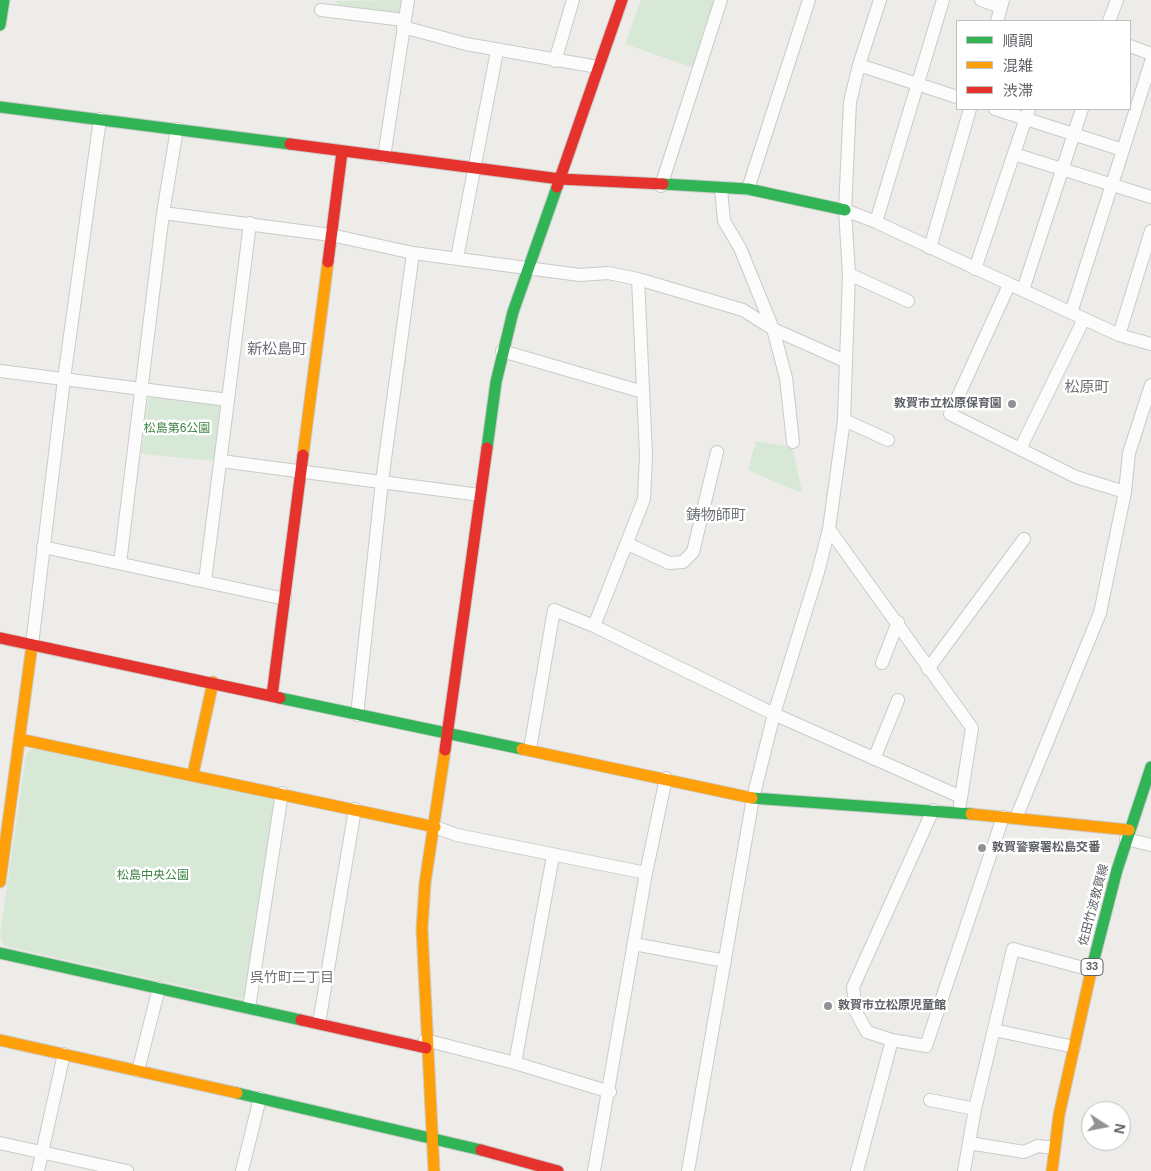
<!DOCTYPE html>
<html>
<head>
<meta charset="utf-8">
<style>
  body { margin:0 }
  #map { position:relative; width:1151px; height:1171px; overflow:hidden; background:#edece8; font-family:Helvetica,"Noto Sans JP",sans-serif }
  canvas { display:block }
  .legend { position:absolute; left:956px; top:20px; width:175px; height:90px; box-sizing:border-box; background:#fff; border:1px solid #bfc0c1; margin:0; padding:6px 9px; list-style:none; font-size:15px; color:#5e6165 }
  .legend li { display:flex; align-items:center; gap:10px; height:25px }
  .legend b { width:25px; border:1px solid #bfc0c1 }
  .north { position:absolute; left:1081px; top:1101px; width:50px; height:50px; box-sizing:border-box; background:#fff; border:1px solid #bfc0c1; border-radius:50%; rotate:101deg; font-size:14px; font-weight:700; line-height:20px; text-align:center; color:#5e6165 }
  .north::after { content:''; display:block; margin:auto; width:18px; height:22px; background:#909293; clip-path:polygon(50% 0,100% 100%,50% 72%,0 100%) }
</style>
</head>
<body>
<div id="map">
<canvas width="1151" height="1171"></canvas>
<ul class="legend">
<li><b style="height:6px;background:#30b455"></b>順調</li>
<li><b style="height:6px;background:#ff9f0a"></b>混雑</li>
<li><b style="height:6px;background:#e5322d"></b>渋滞</li>
</ul>
<div class="north">N</div>
</div>
<script>
const g = document.querySelector('canvas').getContext('2d');
g.lineJoin = 'round';
function fill(path, color) {
  g.fillStyle = color;
  g.fill(path, 'evenodd');
}
function shape(rows) {
  const path = new Path2D();
  for (const r of rows) {
    path.moveTo(r[0], r[1]);
    for (let i = 2; i < r.length; i += 2) path.lineTo(r[i], r[i + 1]);
  }
  return path;
}
function trace(path, color, width, dash) {
  g.strokeStyle = color;
  g.lineWidth = width;
  g.lineCap = dash ? 'butt' : 'round';
  g.setLineDash(dash || []);
  g.stroke(path);
}
function drawText(font, color, halo, rows, align = 'center') {
  g.font = font + ' Helvetica,"Noto Sans JP",sans-serif';
  g.lineWidth = 5;
  g.setLineDash([]);
  g.textBaseline = 'middle';
  g.strokeStyle = halo;
  g.fillStyle = color;
  for (const [text, x, y, turn = 0] of rows) {
    g.save();
    g.translate(x, y);
    g.rotate((+turn || 0) * Math.PI / 180);
    g.textAlign = isNaN(turn) ? turn : align;
    if (halo) g.strokeText(text, 0, 0);
    g.fillText(text, 0, 0);
    g.restore();
  }
}
fill(shape([
  [405,0,400,13,339,5,335,1],
  [641,0,717,0,694,68,625,44],
  [153,397,216,404,220,408,214,461,143,454,141,452,148,400],
  [756,441,792,447,802,490,799,492,748,470],
  [34,748,272,797,276,804,246,994,242,999,4,946,0,935,26,754]
]), '#d7e8d6');
const street = shape([
  [981,0,1001,7],
  [321,10,404,20],
  [997,21,1003,0],
  [1109,21,1117,0],
  [403,27,466,44,598,67],
  [1130,46,1151,54],
  [555,61,573,0],
  [859,65,957,97],
  [995,109,1123,150],
  [1014,154,1151,197],
  [384,157,408,0],
  [661,186,721,0],
  [721,189,724,221,740,248,773,329,786,378,793,442],
  [748,189,809,0],
  [845,210,876,222,1119,335,1151,344],
  [163,213,331,235,413,253,580,275,608,273,638,279,646,455,644,499,594,626],
  [876,222,943,0],
  [930,248,970,109],
  [457,258,497,51],
  [975,269,1029,109],
  [849,274,908,301],
  [638,279,743,310,773,329,845,361],
  [1009,285,950,414,1076,477,1125,492],
  [1023,290,1082,109],
  [1071,313,1151,62],
  [1119,335,1151,231],
  [502,351,643,392],
  [0,371,228,400,205,581],
  [228,400,250,223],
  [844,420,888,440],
  [1020,449,1084,319],
  [221,461,480,495],
  [829,529,972,728,960,804],
  [628,544,669,563,683,562,693,552,717,452],
  [43,547,285,599],
  [120,563,163,213,177,129],
  [32,645,64,379,100,119],
  [882,663,898,622],
  [928,669,1024,539],
  [357,715,382,481,413,253],
  [530,749,554,610,594,626,774,714,961,797],
  [874,759,898,700],
  [933,810,853,987,856,1012,867,1032,892,1040,926,1046,1003,817],
  [1016,818,1100,613,1125,492,1129,453,1151,385],
  [435,827,457,835,646,873],
  [1126,839,1151,845],
  [634,944,725,961],
  [249,1008,282,793],
  [319,1023,355,809],
  [994,1030,1074,1047],
  [425,1040,515,1063,610,1092],
  [515,1063,553,856],
  [138,1071,159,988],
  [930,1100,975,1109],
  [0,1143,127,1171],
  [969,1143,1024,1152,1038,1146,1054,1148],
  [38,1171,64,1054],
  [242,1171,260,1098],
  [594,1171,646,873,666,778],
  [688,1171,753,798,774,714,818,572,829,529,844,420,849,274,845,210,850,102,859,65,880,0],
  [857,1171,892,1040],
  [964,1171,975,1109,1013,949,1091,970]
]);
const fast = shape([
  [0,25,4,0],
  [0,107,290,144],
  [663,184,748,189,845,210],
  [487,448,496,382,513,312,557,187],
  [280,698,522,749],
  [752,798,971,814],
  [0,953,301,1020],
  [1092,967,1117,870,1151,767],
  [237,1093,481,1150]
]);
const slow = shape([
  [303,455,328,262],
  [19,739,435,827],
  [522,749,752,798],
  [193,774,213,682],
  [971,814,1129,830],
  [0,882,32,645],
  [0,1040,237,1093],
  [434,1171,422,929,425,883,445,750],
  [1052,1171,1059,1115,1092,967]
]);
const jam = shape([
  [290,144,560,179,663,184],
  [557,187,622,0],
  [328,262,342,152],
  [0,638,280,698],
  [272,696,303,455],
  [445,750,487,448],
  [301,1020,426,1048],
  [481,1150,558,1171]
]);
trace(street, '#cacaca', 14);
trace(fast, '#cacac9', 13);
trace(slow, '#cacac9', 13);
trace(jam, '#cacac9', 13);
trace(street, '#fcfcfc', 12);
trace(fast, '#30b455', 11);
trace(slow, '#ff9f0a', 11);
trace(jam, '#e5322d', 11);
for (const [x, y, r, color] of [
  [1012,404,5,"#909293"],
  [982,848,5,"#909293"],
  [828,1006,5,"#909293"]
]) {
  const dot = new Path2D();
  dot.arc(x, y, r, 0, 2 * Math.PI);
  g.fillStyle = color;
  g.fill(dot);
  trace(dot, '#fff', 2);
}
for (const [x, y, w] of [
  [1092,967,22]
]) {
  const box = new Path2D();
  box.roundRect(x - w / 2, y - 8.5, w, 17, 4);
  g.fillStyle = '#fff';
  g.fill(box);
  trace(box, '#5e6165', 1);
}
drawText('bold 11px', '#5e6165', null, [
  ["33",1092,967]
]);
drawText('bold 12px', '#5e6165', '#fff', [
  ["敦賀市立松原保育園",1002,404,"right"],
  ["敦賀警察署松島交番",992,848],
  ["敦賀市立松原児童館",838,1006]
], 'left');
drawText('12px', '#3e8444', '#fff', [
  ["松島第6公園",177,429],
  ["松島中央公園",153,876]
]);
drawText('12px', '#5e6165', '#fff', [
  ["佐田竹波敦賀線",1094,905,-75]
]);
drawText('14px', '#6f7377', '#fff', [
  ["呉竹町二丁目",292,978]
]);
drawText('15px', '#6f7377', '#fff', [
  ["新松島町",277,350],
  ["松原町",1087,388],
  ["鋳物師町",716,516]
]);
</script>
</body>
</html>
